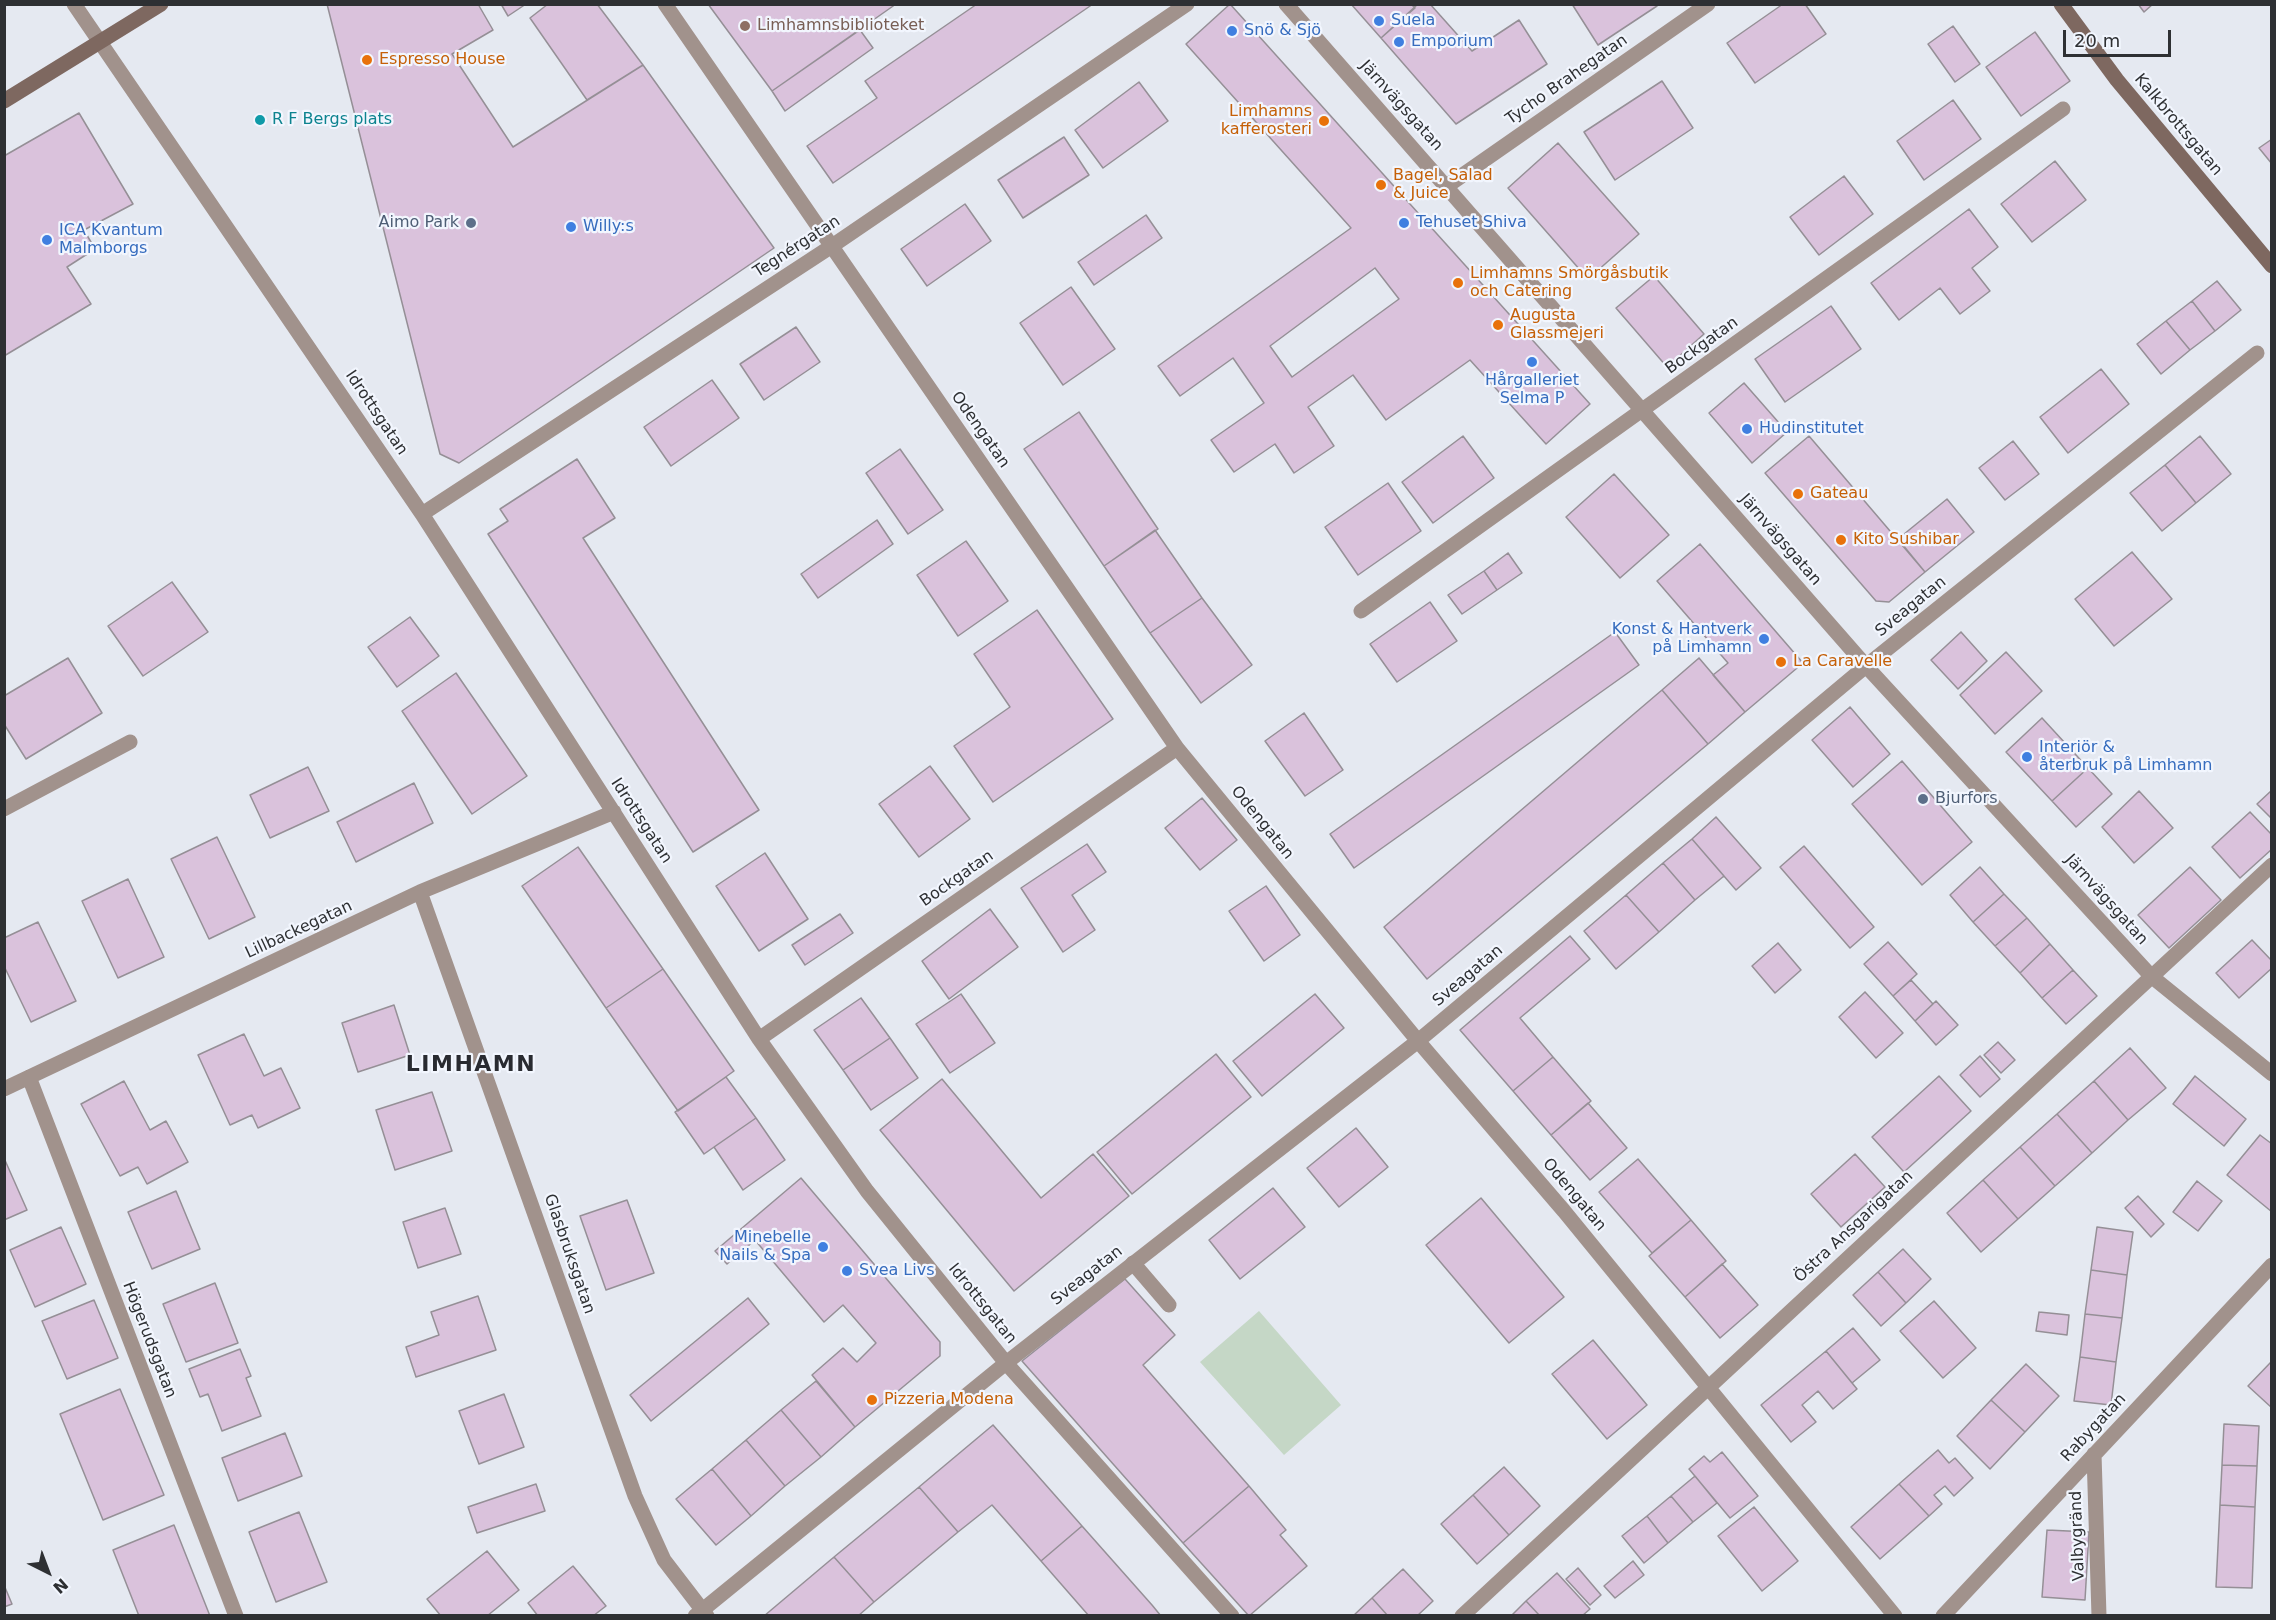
<!DOCTYPE html>
<html>
<head>
<meta charset="utf-8">
<style>
  body { margin:0 }
  #map { position:relative; width:2276px; height:1620px; overflow:hidden; background:#e5e9f1; font-family:"DejaVu Sans",sans-serif }
  canvas { display:block }
  .frame { position:absolute; inset:0; border:6px solid #2e3033; pointer-events:none }
  .north { position:absolute; left:18px; top:1542px; width:60px; height:60px; -webkit-text-stroke:4px #f2f6fe; paint-order:stroke; rotate:138deg; font-size:16px; font-weight:700; line-height:24px; text-align:center; color:#2e3033 }
  .north::after { content:''; display:block; margin:auto; width:21px; height:27px; background:#2e3033; clip-path:polygon(50% 0,100% 100%,50% 72%,0 100%) }
  .scale { position:absolute; left:2063px; top:30px; width:108px; height:27px; box-sizing:border-box; border:3px solid #2e3033; border-top:0; padding-left:8px; font-size:18px; line-height:21px; white-space:nowrap; color:#2e3033; -webkit-text-stroke:4px #f2f6fe; paint-order:stroke }
</style>
</head>
<body>
<div id="map">
<canvas width="2276" height="1620"></canvas>
<div class="frame"></div>
<div class="north">N</div>
<div class="scale">20 m</div>
</div>
<script>
const g = document.querySelector('canvas').getContext('2d');
g.lineJoin = 'round';
function fill(path, color) {
  g.fillStyle = color;
  g.fill(path, 'evenodd');
}
function shape(rows) {
  const path = new Path2D();
  for (const r of rows) {
    path.moveTo(r[0], r[1]);
    for (let i = 2; i < r.length; i += 2) path.lineTo(r[i], r[i + 1]);
  }
  return path;
}
function trace(path, color, width, dash) {
  g.strokeStyle = color;
  g.lineWidth = width;
  g.lineCap = dash ? 'butt' : 'round';
  g.setLineDash(dash || []);
  g.stroke(path);
}
function drawText(font, color, halo, rows, align = 'center') {
  g.font = font + ' "DejaVu Sans",sans-serif';
  g.lineWidth = 4.5;
  g.setLineDash([]);
  g.textBaseline = 'middle';
  g.strokeStyle = halo;
  g.fillStyle = color;
  for (const [text, x, y, turn = 0] of rows) {
    g.save();
    g.translate(x, y);
    g.rotate((+turn || 0) * Math.PI / 180);
    g.textAlign = isNaN(turn) ? turn : align;
    if (halo) g.strokeText(text, 0, 0);
    g.fillText(text, 0, 0);
    g.restore();
  }
}
fill(shape([
  [1259,1311,1341,1405,1284,1455,1200,1362]
]), '#c5d7c6');
const building = shape([
  [327,4,478,4,493,30,452,54,513,147,643,65,774,248,459,463,440,454,327,4],
  [501,4,526,4,508,16,501,4],
  [548,4,597,4,643,65,587,100,530,18,548,4],
  [708,4,896,4,772,91,708,4],
  [977,4,1093,4,833,183,807,146,877,98,865,81,977,4],
  [1230,4,1590,404,1546,444,1470,360,1386,420,1353,375,1308,407,1334,446,1294,473,1275,444,1234,472,1211,440,1264,403,1233,358,1180,396,1158,366,1351,228,1186,44,1230,4],
  [1375,268,1399,299,1292,377,1270,346,1375,268],
  [1351,4,1411,4,1415,8,1381,38,1351,4],
  [1418,4,1430,4,1472,51,1519,20,1547,64,1456,124,1381,38,1418,4],
  [1572,4,1656,4,1657,6,1598,45,1572,4],
  [1783,4,1805,4,1826,34,1755,83,1727,43,1783,4],
  [2138,4,2153,4,2144,12,2138,4],
  [1953,26,1980,64,1955,82,1928,44,1953,26],
  [860,30,873,48,785,111,772,91,860,30],
  [2035,32,2070,81,2021,116,1986,67,2035,32],
  [1662,81,1693,128,1615,180,1584,132,1662,81],
  [1139,82,1168,121,1103,168,1075,130,1139,82],
  [1953,100,1981,139,1924,180,1897,141,1953,100],
  [79,113,133,204,84,230,95,249,67,267,91,304,4,356,4,156,79,113],
  [1064,137,1089,175,1023,218,998,180,1064,137],
  [2272,139,2272,164,2259,148,2272,139],
  [1558,143,1639,234,1588,279,1508,188,1558,143],
  [2055,161,2086,200,2032,242,2001,204,2055,161],
  [1844,176,1873,214,1819,255,1790,217,1844,176],
  [965,204,991,241,927,286,901,249,965,204],
  [1969,209,1998,247,1972,268,1990,291,1960,314,1940,288,1899,320,1871,283,1969,209],
  [1146,215,1162,238,1094,285,1078,262,1146,215],
  [1654,276,1704,334,1667,367,1616,308,1654,276],
  [2217,281,2241,310,2215,331,2192,301,2217,281],
  [1071,287,1115,349,1063,385,1020,323,1071,287],
  [2192,301,2215,331,2190,350,2166,321,2192,301],
  [1831,306,1861,349,1785,402,1755,359,1831,306],
  [2166,321,2190,350,2161,374,2137,344,2166,321],
  [796,327,820,362,764,400,740,364,796,327],
  [2101,369,2129,404,2068,453,2040,417,2101,369],
  [712,380,739,418,671,466,644,427,712,380],
  [1744,383,1787,432,1752,463,1709,413,1744,383],
  [1079,412,1158,529,1104,566,1024,449,1079,412],
  [1463,436,1494,478,1433,523,1402,482,1463,436],
  [1809,436,1925,572,1889,602,1876,601,1765,473,1809,436],
  [2200,436,2231,474,2196,503,2165,465,2200,436],
  [2013,441,2039,474,2005,500,1979,468,2013,441],
  [900,449,943,510,908,534,866,473,900,449],
  [577,459,615,518,583,538,759,810,693,852,488,534,508,521,500,509,577,459],
  [2165,465,2196,503,2162,531,2130,493,2165,465],
  [1614,474,1669,535,1620,578,1566,517,1614,474],
  [1388,483,1421,531,1358,575,1325,527,1388,483],
  [1947,499,1974,532,1925,572,1898,539,1947,499],
  [877,520,893,544,818,598,801,574,877,520],
  [1155,530,1202,598,1150,633,1104,566,1155,530],
  [966,541,1008,601,958,636,917,575,966,541],
  [1700,544,1803,663,1745,712,1713,675,1728,663,1657,581,1700,544],
  [2132,552,2172,599,2114,646,2075,599,2132,552],
  [1508,553,1522,573,1497,590,1484,571,1508,553],
  [1484,571,1497,590,1462,614,1448,595,1484,571],
  [172,582,208,632,143,676,108,626,172,582],
  [1202,598,1252,665,1201,703,1150,633,1202,598],
  [1430,602,1457,641,1397,682,1370,644,1430,602],
  [1037,610,1113,719,993,802,954,746,1010,707,974,654,1037,610],
  [410,617,439,656,397,687,368,647,410,617],
  [1615,632,1639,665,1354,868,1330,834,1615,632],
  [1961,632,1987,661,1958,689,1931,660,1961,632],
  [2006,652,2042,691,1995,734,1960,695,2006,652],
  [68,658,102,713,26,759,4,724,4,696,68,658],
  [1699,658,1745,712,1708,744,1662,690,1699,658],
  [456,673,527,776,472,814,402,711,456,673],
  [1662,690,1708,744,1427,979,1384,927,1662,690],
  [1850,707,1890,754,1853,787,1812,740,1850,707],
  [1304,713,1343,770,1305,796,1265,741,1304,713],
  [2042,718,2088,768,2052,801,2006,752,2042,718],
  [1902,761,1972,842,1922,885,1852,804,1902,761],
  [930,766,970,819,919,857,879,804,930,766],
  [308,767,329,811,270,838,250,795,308,767],
  [2088,768,2112,794,2076,827,2052,801,2088,768],
  [414,783,433,823,356,862,337,822,414,783],
  [2272,790,2272,819,2257,804,2272,790],
  [2139,791,2173,828,2134,863,2102,827,2139,791],
  [1202,798,1237,840,1200,870,1165,828,1202,798],
  [2250,812,2272,835,2272,849,2240,878,2212,847,2250,812],
  [1716,817,1761,868,1736,890,1692,839,1716,817],
  [217,837,255,917,209,939,171,859,217,837],
  [1692,839,1724,876,1695,900,1663,863,1692,839],
  [1087,844,1106,872,1072,895,1095,930,1063,952,1021,888,1087,844],
  [1804,846,1874,927,1850,948,1780,867,1804,846],
  [578,847,663,969,606,1008,522,886,578,847],
  [765,853,808,919,759,951,716,886,765,853],
  [1663,863,1695,900,1659,932,1626,895,1663,863],
  [1980,867,2004,894,1973,922,1950,895,1980,867],
  [2190,867,2221,900,2169,948,2138,915,2190,867],
  [128,879,164,957,118,978,82,901,128,879],
  [1266,886,1300,935,1264,961,1229,911,1266,886],
  [2004,894,2027,918,1995,946,1973,922,2004,894],
  [1626,895,1659,932,1616,969,1584,931,1626,895],
  [990,909,1018,947,949,999,922,961,990,909],
  [840,914,853,933,805,965,792,945,840,914],
  [2027,918,2050,944,2020,973,1995,946,2027,918],
  [38,922,76,1001,31,1022,4,966,4,938,38,922],
  [1570,936,1590,959,1520,1018,1553,1057,1513,1091,1460,1030,1570,936],
  [2252,940,2272,961,2272,968,2239,998,2216,973,2252,940],
  [1888,942,1917,974,1893,996,1864,964,1888,942],
  [1778,943,1801,970,1775,993,1752,966,1778,943],
  [2050,944,2073,970,2042,998,2020,973,2050,944],
  [663,969,734,1071,678,1111,606,1008,663,969],
  [2073,970,2097,996,2066,1024,2042,998,2073,970],
  [1911,980,1933,1004,1915,1021,1893,996,1911,980],
  [1865,992,1903,1033,1876,1058,1839,1017,1865,992],
  [961,994,995,1043,950,1073,916,1024,961,994],
  [1315,994,1344,1028,1262,1096,1233,1061,1315,994],
  [861,998,890,1038,843,1070,814,1030,861,998],
  [1936,1001,1958,1025,1936,1045,1915,1021,1936,1001],
  [394,1005,410,1055,358,1072,342,1023,394,1005],
  [244,1034,264,1076,281,1068,300,1108,258,1128,252,1115,230,1125,198,1055,244,1034],
  [890,1038,918,1078,871,1110,843,1070,890,1038],
  [1998,1042,2015,1060,2001,1073,1984,1055,1998,1042],
  [2130,1048,2166,1088,2128,1120,2094,1081,2130,1048],
  [1216,1054,1251,1097,1132,1194,1097,1152,1216,1054],
  [1980,1056,2000,1079,1980,1097,1960,1075,1980,1056],
  [1553,1057,1591,1101,1551,1135,1513,1091,1553,1057],
  [1939,1076,1971,1111,1904,1172,1872,1137,1939,1076],
  [2195,1076,2246,1119,2224,1146,2173,1104,2195,1076],
  [726,1077,756,1118,704,1154,675,1112,726,1077],
  [942,1079,1041,1198,1093,1154,1129,1196,1014,1291,880,1130,942,1079],
  [124,1081,150,1130,166,1121,188,1162,147,1184,138,1167,120,1176,81,1104,124,1081],
  [2094,1081,2128,1120,2092,1153,2057,1114,2094,1081],
  [432,1092,452,1151,395,1170,376,1110,432,1092],
  [1588,1103,1627,1148,1590,1180,1551,1135,1588,1103],
  [2057,1114,2092,1153,2055,1186,2020,1147,2057,1114],
  [756,1118,785,1160,743,1190,714,1147,756,1118],
  [1356,1128,1388,1167,1339,1207,1307,1168,1356,1128],
  [2260,1135,2272,1144,2272,1212,2227,1175,2260,1135],
  [2020,1147,2055,1186,2018,1219,1983,1180,2020,1147],
  [1855,1154,1885,1187,1841,1227,1811,1194,1855,1154],
  [4,1158,27,1210,4,1220,4,1158],
  [1638,1159,1691,1220,1652,1253,1599,1192,1638,1159],
  [801,1178,940,1342,940,1356,855,1427,812,1375,843,1348,857,1362,876,1343,843,1305,824,1322,755,1240,727,1264,715,1251,801,1178],
  [1983,1180,2018,1219,1981,1252,1947,1213,1983,1180],
  [2197,1181,2222,1201,2198,1231,2173,1212,2197,1181],
  [1273,1188,1305,1227,1240,1279,1209,1240,1273,1188],
  [176,1191,200,1249,152,1269,128,1212,176,1191],
  [2138,1196,2164,1224,2151,1237,2125,1208,2138,1196],
  [1481,1198,1564,1297,1509,1343,1426,1245,1481,1198],
  [627,1200,654,1273,606,1290,580,1216,627,1200],
  [445,1208,461,1254,418,1268,403,1222,445,1208],
  [1691,1220,1726,1261,1685,1297,1649,1256,1691,1220],
  [61,1227,86,1284,35,1307,10,1250,61,1227],
  [2097,1227,2133,1232,2127,1275,2091,1270,2097,1227],
  [1903,1249,1931,1279,1906,1303,1878,1272,1903,1249],
  [1722,1264,1758,1305,1720,1338,1685,1297,1722,1264],
  [2091,1270,2127,1275,2122,1318,2085,1314,2091,1270],
  [1878,1272,1906,1303,1881,1326,1853,1295,1878,1272],
  [1125,1279,1175,1335,1143,1365,1249,1486,1183,1543,1022,1361,1125,1279],
  [215,1283,238,1343,186,1362,163,1304,215,1283],
  [478,1296,496,1350,416,1377,406,1347,439,1335,431,1312,478,1296],
  [748,1298,769,1324,651,1421,630,1395,748,1298],
  [94,1300,118,1358,67,1379,42,1321,94,1300],
  [1934,1301,1976,1348,1943,1378,1900,1331,1934,1301],
  [2039,1312,2069,1315,2067,1335,2036,1331,2039,1312],
  [2085,1314,2122,1318,2116,1362,2080,1357,2085,1314],
  [1853,1328,1880,1360,1852,1383,1826,1351,1853,1328],
  [1593,1340,1647,1405,1607,1439,1552,1374,1593,1340],
  [240,1349,251,1376,246,1378,261,1416,222,1431,208,1394,200,1397,189,1369,240,1349],
  [1826,1351,1857,1389,1833,1409,1818,1391,1802,1405,1816,1422,1791,1442,1761,1405,1826,1351],
  [2080,1357,2116,1362,2111,1405,2074,1401,2080,1357],
  [2271,1362,2272,1362,2272,1408,2248,1386,2271,1362],
  [2026,1364,2059,1396,2025,1432,1991,1400,2026,1364],
  [816,1381,855,1427,821,1457,781,1410,816,1381],
  [120,1389,164,1495,103,1520,60,1414,120,1389],
  [504,1394,524,1447,479,1464,459,1411,504,1394],
  [1991,1400,2025,1432,1990,1469,1957,1436,1991,1400],
  [781,1410,821,1457,785,1486,746,1440,781,1410],
  [2224,1424,2259,1426,2257,1466,2222,1465,2224,1424],
  [993,1425,1082,1526,1041,1561,992,1505,958,1532,919,1487,993,1425],
  [285,1433,302,1476,238,1501,222,1458,285,1433],
  [746,1440,785,1486,751,1516,712,1469,746,1440],
  [1938,1450,1949,1463,1955,1458,1973,1478,1954,1496,1945,1486,1934,1495,1942,1504,1929,1516,1899,1484,1938,1450],
  [1722,1452,1758,1496,1730,1518,1689,1469,1704,1456,1710,1462,1722,1452],
  [2222,1465,2257,1466,2255,1507,2220,1505,2222,1465],
  [1504,1467,1540,1506,1509,1535,1473,1495,1504,1467],
  [712,1469,751,1516,716,1545,676,1499,712,1469],
  [1695,1476,1717,1503,1693,1522,1671,1496,1695,1476],
  [536,1484,545,1511,477,1533,468,1507,536,1484],
  [1899,1484,1929,1516,1880,1559,1851,1527,1899,1484],
  [1249,1486,1286,1530,1280,1535,1307,1566,1249,1616,1183,1543,1249,1486],
  [919,1487,958,1532,874,1602,834,1557,919,1487],
  [1473,1495,1509,1535,1477,1564,1441,1524,1473,1495],
  [1671,1496,1693,1522,1668,1543,1647,1516,1671,1496],
  [2220,1505,2255,1507,2252,1588,2216,1587,2220,1505],
  [1754,1507,1798,1561,1762,1591,1718,1536,1754,1507],
  [299,1512,327,1582,276,1602,249,1532,299,1512],
  [1647,1516,1668,1543,1644,1563,1622,1536,1647,1516],
  [174,1525,210,1616,139,1616,113,1550,174,1525],
  [1082,1526,1152,1605,1161,1616,1089,1616,1041,1561,1082,1526],
  [2047,1530,2089,1532,2085,1600,2042,1597,2047,1530],
  [487,1551,519,1590,487,1616,441,1616,427,1599,487,1551],
  [834,1557,874,1602,858,1616,764,1616,834,1557],
  [1633,1561,1644,1575,1615,1598,1604,1586,1633,1561],
  [573,1566,606,1606,593,1616,538,1616,528,1603,573,1566],
  [1578,1568,1601,1595,1590,1605,1566,1579,1578,1568],
  [1403,1569,1433,1601,1417,1616,1388,1616,1372,1598,1403,1569],
  [1557,1573,1590,1609,1582,1616,1540,1616,1526,1601,1557,1573],
  [4,1585,12,1604,4,1607,4,1585],
  [1372,1598,1388,1616,1353,1616,1372,1598],
  [1526,1601,1540,1616,1511,1616,1526,1601]
]);
fill(building, '#dac2dc');
trace(building, '#958f96', 1.5);
trace(shape([
  [1133,1263,1169,1305]
]), '#a1928c', 15);
trace(shape([
  [74,4,422,514,759,1039,867,1191,1006,1363,1232,1616],
  [665,4,1177,748,1418,1041,1564,1211,1895,1616],
  [1286,4,1866,666,2151,976,2272,1074],
  [1447,186,1708,4],
  [422,514,832,246,1187,4],
  [1361,611,2063,109],
  [4,809,130,742],
  [420,892,635,1496,664,1560,707,1616],
  [759,1039,1177,748],
  [29,1077,236,1616],
  [4,1089,420,892,614,812],
  [2094,1454,2099,1616],
  [695,1616,1006,1363,1418,1041,1866,666,2257,353],
  [1462,1616,2272,865],
  [1943,1616,2272,1265]
]), '#a1928c', 15);
trace(shape([
  [2061,4,2117,80,2272,266],
  [4,101,161,4]
]), '#7e6860', 15);
for (const [x, y, r, color] of [
  [1379,21,6,"#3f7fe0"],
  [745,26,6,"#8d6e63"],
  [1232,31,6,"#3f7fe0"],
  [1399,42,6,"#3f7fe0"],
  [367,60,6,"#e8710a"],
  [260,120,6,"#0f9aa8"],
  [1324,121,6,"#e8710a"],
  [1381,185,6,"#e8710a"],
  [471,223,6,"#5c6f8a"],
  [1404,223,6,"#3f7fe0"],
  [571,227,6,"#3f7fe0"],
  [47,240,6,"#3f7fe0"],
  [1458,283,6,"#e8710a"],
  [1498,325,6,"#e8710a"],
  [1532,362,6,"#3f7fe0"],
  [1747,429,6,"#3f7fe0"],
  [1798,494,6,"#e8710a"],
  [1841,540,6,"#e8710a"],
  [1764,639,6,"#3f7fe0"],
  [1781,662,6,"#e8710a"],
  [2027,757,6,"#3f7fe0"],
  [1923,799,6,"#5c6f8a"],
  [823,1247,6,"#3f7fe0"],
  [847,1271,6,"#3f7fe0"],
  [872,1400,6,"#e8710a"]
]) {
  const dot = new Path2D();
  dot.arc(x, y, r, 0, 2 * Math.PI);
  g.fillStyle = color;
  g.fill(dot);
  trace(dot, '#f2f6fe', 2);
}
drawText('16px', '#366cbe', '#f2f6fe', [
  ["Suela",1391,21],
  ["Snö & Sjö",1244,31],
  ["Emporium",1411,42],
  ["Tehuset Shiva",1416,223],
  ["Willy:s",583,227],
  ["ICA Kvantum",59,231],
  ["Malmborgs",59,249],
  ["Hårgalleriet",1532,381,"center"],
  ["Selma P",1532,399,"center"],
  ["Hudinstitutet",1759,429],
  ["Konst & Hantverk",1752,630,"right"],
  ["på Limhamn",1752,648,"right"],
  ["Interiör &",2039,748],
  ["återbruk på Limhamn",2039,766],
  ["Minebelle",811,1238,"right"],
  ["Nails & Spa",811,1256,"right"],
  ["Svea Livs",859,1271]
], 'left');
drawText('16px', '#785e54', '#f2f6fe', [
  ["Limhamnsbiblioteket",757,26]
], 'left');
drawText('16px', '#c56008', '#f2f6fe', [
  ["Espresso House",379,60],
  ["Limhamns",1312,112,"right"],
  ["kafferosteri",1312,130,"right"],
  ["Bagel, Salad",1393,176],
  ["& Juice",1393,194],
  ["Limhamns Smörgåsbutik",1470,274],
  ["och Catering",1470,292],
  ["Augusta",1510,316],
  ["Glassmejeri",1510,334],
  ["Gateau",1810,494],
  ["Kito Sushibar",1853,540],
  ["La Caravelle",1793,662],
  ["Pizzeria Modena",884,1400]
], 'left');
drawText('16px', '#2e3033', '#f2f6fe', [
  ["Tycho Brahegatan",1567,80,-35],
  ["Järnvägsgatan",1401,106,48],
  ["Kalkbrottsgatan",2178,125,50],
  ["Tegnérgatan",797,247,-33],
  ["Bockgatan",1702,346,-36],
  ["Idrottsgatan",376,413,56],
  ["Odengatan",980,430,55],
  ["Järnvägsgatan",1780,540,49],
  ["Sveagatan",1911,607,-39],
  ["Idrottsgatan",641,821,57],
  ["Odengatan",1262,823,51],
  ["Bockgatan",957,879,-35],
  ["Järnvägsgatan",2106,900,48],
  ["Lillbackegatan",299,930,-25],
  ["Sveagatan",1468,976,-40],
  ["Odengatan",1574,1195,50],
  ["Östra Ansgarigatan",1854,1227,-43],
  ["Glasbruksgatan",569,1254,71],
  ["Sveagatan",1087,1276,-38],
  ["Idrottsgatan",982,1304,51],
  ["Högerudsgatan",149,1340,69],
  ["Rabygatan",2094,1428,-47],
  ["Valbygränd",2078,1536,-92]
]);
drawText('16px', '#0d838f', '#f2f6fe', [
  ["R F Bergs plats",272,120]
], 'left');
drawText('16px', '#4e5e75', '#f2f6fe', [
  ["Aimo Park",459,223],
  ["Bjurfors",1935,799,"left"]
], 'right');
g.letterSpacing = '1.5px';
drawText('bold 22px', '#292b31', '#f2f6fe', [
  ["LIMHAMN",471,1065]
]);
g.letterSpacing = '0px';
</script>
</body>
</html>
